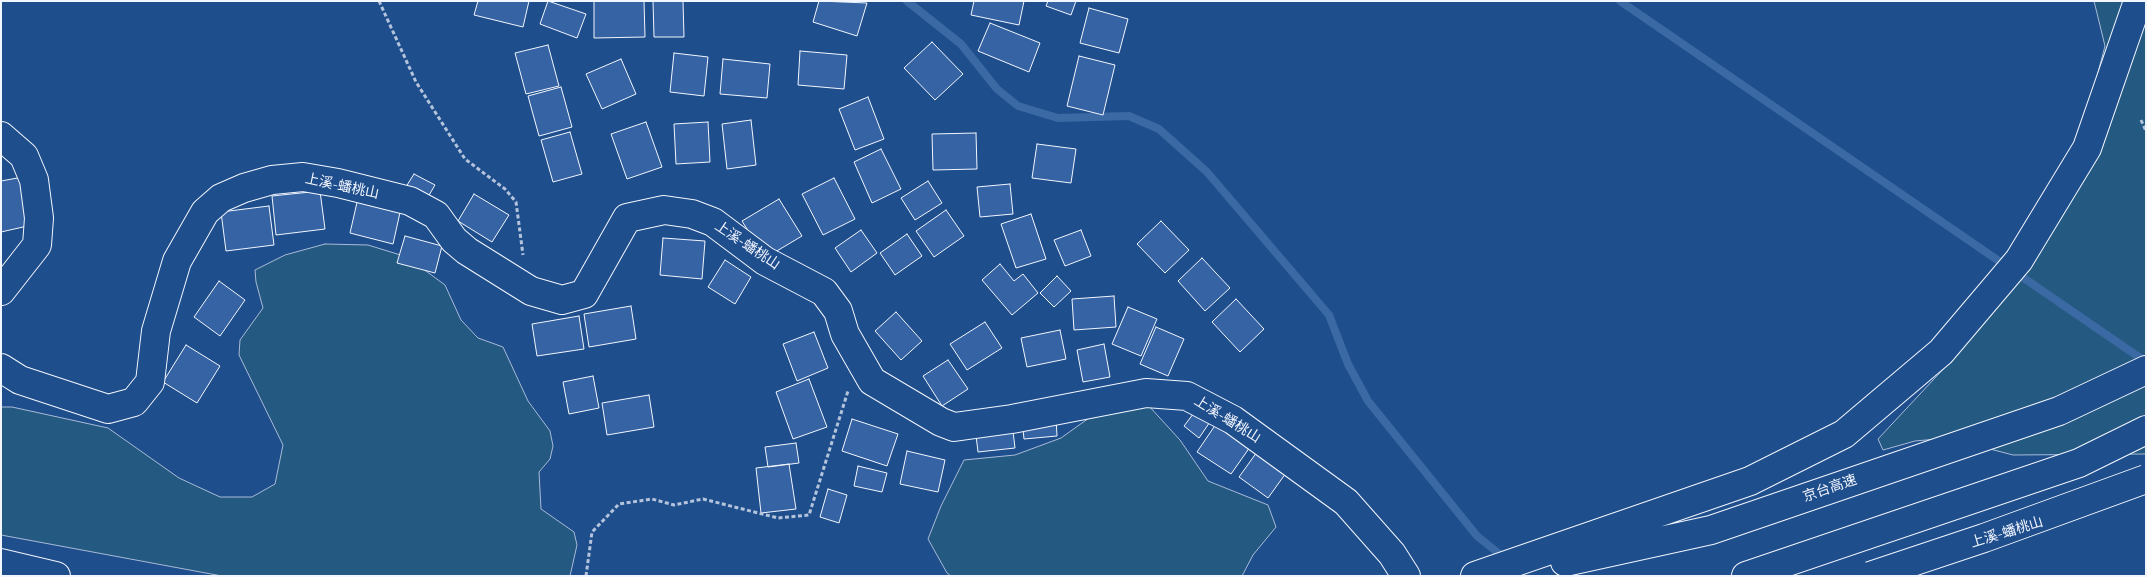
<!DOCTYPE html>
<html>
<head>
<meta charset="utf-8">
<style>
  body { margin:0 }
  #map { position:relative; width:2147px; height:577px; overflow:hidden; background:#1f4e8c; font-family:"Sofia Sans Condensed",sans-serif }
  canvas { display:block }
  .frame { position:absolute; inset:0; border:2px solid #f2f6ff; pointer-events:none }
</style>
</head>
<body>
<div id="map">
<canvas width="2147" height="577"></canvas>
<div class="frame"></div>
</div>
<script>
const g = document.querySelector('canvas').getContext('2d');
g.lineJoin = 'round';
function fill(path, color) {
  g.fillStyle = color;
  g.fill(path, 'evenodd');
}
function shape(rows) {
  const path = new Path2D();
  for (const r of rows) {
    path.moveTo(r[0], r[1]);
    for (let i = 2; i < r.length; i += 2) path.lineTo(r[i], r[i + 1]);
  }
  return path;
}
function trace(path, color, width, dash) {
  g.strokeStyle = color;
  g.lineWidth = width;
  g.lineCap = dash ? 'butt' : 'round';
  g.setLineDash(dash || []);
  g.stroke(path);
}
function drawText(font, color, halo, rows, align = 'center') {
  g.font = font + ' "Sofia Sans Condensed","Noto Sans SC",sans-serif';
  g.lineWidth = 4;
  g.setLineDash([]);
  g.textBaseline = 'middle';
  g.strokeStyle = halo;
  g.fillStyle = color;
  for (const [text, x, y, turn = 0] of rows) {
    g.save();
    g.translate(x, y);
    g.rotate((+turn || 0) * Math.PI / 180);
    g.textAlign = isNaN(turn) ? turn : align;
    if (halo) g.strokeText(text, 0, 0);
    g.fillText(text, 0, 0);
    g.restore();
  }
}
const green = shape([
  [2094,1,2146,1,2146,454,2013,455,1948,438,1915,441,1883,450,1878,439,1948,364,2079,144,2105,46,2094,1],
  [325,244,368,245,407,257,445,285,461,320,478,338,503,347,528,401,550,431,553,446,550,459,539,472,541,509,574,532,577,545,570,576,222,576,1,535,1,407,12,407,108,428,179,478,220,497,252,497,275,484,283,445,239,355,240,340,263,308,256,282,255,270,285,255,325,244],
  [1148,405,1180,440,1208,481,1268,505,1276,527,1253,555,1242,576,951,576,947,573,928,539,941,506,964,460,1015,455,1061,438,1103,408,1148,405]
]);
fill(green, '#245a82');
trace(green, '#a8bbd7', 1);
trace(shape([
  [907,1,961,44,997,89,1018,106,1058,118,1129,116,1159,129,1207,172,1329,315,1348,364,1368,401,1477,536,1507,560],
  [1620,1,2146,362]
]), '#3b69a3', 8);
const building = shape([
  [478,1,529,1,523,27,474,15,478,1],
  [548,1,586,14,577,38,540,24,548,1],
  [594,1,644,1,645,37,594,38,594,1],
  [653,1,683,1,684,37,654,37,653,1],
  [819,1,867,3,857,36,813,22,819,1],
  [974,1,1024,1,1019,25,971,15,974,1],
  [1048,1,1076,1,1071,15,1046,6,1048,1],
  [1089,8,1128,19,1119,53,1080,43,1089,8],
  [990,23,1040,43,1029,72,978,51,990,23],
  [932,42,963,74,935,100,904,68,932,42],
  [548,45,559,86,526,94,515,53,548,45],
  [800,51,847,55,844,89,798,85,800,51],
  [674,53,708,57,704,96,670,92,674,53],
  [1079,56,1115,65,1103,115,1067,106,1079,56],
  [621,59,636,94,602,109,586,74,621,59],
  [723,59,770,64,767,98,720,94,723,59],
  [561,87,572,127,539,136,528,96,561,87],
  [868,97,884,139,855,150,839,109,868,97],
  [751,120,756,165,727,169,722,124,751,120],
  [646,122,662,167,627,179,611,134,646,122],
  [708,122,710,162,676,164,674,124,708,122],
  [570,132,582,174,553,182,541,140,570,132],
  [976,133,977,169,933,170,932,134,976,133],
  [1037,144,1076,149,1071,183,1032,178,1037,144],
  [881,149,901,189,872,203,854,162,881,149],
  [414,174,435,185,425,202,404,190,414,174],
  [23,177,32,225,1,232,1,181,23,177],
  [834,178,855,219,823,235,802,194,834,178],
  [928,181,942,203,915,220,901,198,928,181],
  [1010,184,1013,214,980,217,977,187,1010,184],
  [320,191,325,229,276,235,272,196,320,191],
  [474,194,509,215,492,242,458,221,474,194],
  [358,198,401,208,393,244,350,233,358,198],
  [779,199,802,236,765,258,742,221,779,199],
  [269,206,274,245,226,251,221,212,269,206],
  [946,210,964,236,934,257,916,231,946,210],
  [1031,214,1046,259,1016,268,1001,224,1031,214],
  [1161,221,1189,250,1165,273,1137,244,1161,221],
  [861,230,877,253,851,272,835,248,861,230],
  [1081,230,1091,256,1065,266,1054,240,1081,230],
  [907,234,922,256,895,275,880,253,907,234],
  [405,236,442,246,435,273,397,263,405,236],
  [663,238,705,241,702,279,660,275,663,238],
  [1202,258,1230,288,1205,311,1178,281,1202,258],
  [725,260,751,277,735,304,708,287,725,260],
  [1000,264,1014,281,1023,274,1038,293,1012,315,982,280,1000,264],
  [1057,276,1071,291,1054,307,1040,293,1057,276],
  [219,281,245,300,220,336,194,317,219,281],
  [1114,296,1116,327,1074,330,1072,299,1114,296],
  [1236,299,1264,329,1240,352,1212,322,1236,299],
  [631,306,636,339,589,347,584,314,631,306],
  [1128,307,1157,319,1141,356,1112,344,1128,307],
  [896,312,922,341,901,360,875,331,896,312],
  [579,316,584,349,537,356,532,324,579,316],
  [985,322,1002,348,967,370,950,344,985,322],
  [1156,327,1184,339,1168,376,1140,364,1156,327],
  [1060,330,1066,359,1027,367,1021,338,1060,330],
  [814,332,828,368,797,381,783,344,814,332],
  [1104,344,1110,377,1083,382,1077,350,1104,344],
  [186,345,220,366,197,403,163,382,186,345],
  [948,360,968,389,942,406,923,376,948,360],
  [593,376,599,408,569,414,563,382,593,376],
  [809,379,827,427,793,439,776,392,809,379],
  [649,395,654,427,607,435,602,403,649,395],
  [1200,405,1214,416,1199,438,1184,426,1200,405],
  [1056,417,1057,436,1024,439,1022,420,1056,417],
  [852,419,898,434,887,466,842,451,852,419],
  [1012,423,1015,448,978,452,975,427,1012,423],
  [1216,424,1250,447,1231,474,1197,452,1216,424],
  [796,443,799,463,768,467,765,447,796,443],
  [907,451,945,460,938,492,900,484,907,451],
  [1257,452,1286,473,1268,498,1239,477,1257,452],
  [789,464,796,509,761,513,756,468,789,464],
  [858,466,887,473,882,492,854,486,858,466],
  [828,489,847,495,839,523,820,517,828,489]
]);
fill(building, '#3563a3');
trace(building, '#f2f6ff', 1);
const minor = shape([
  [1,136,24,156,34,180,39,218,37,245,1,291],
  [1,368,20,380,108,409,134,402,150,382,156,331,177,261,205,212,221,198,244,188,272,180,303,177,338,183,410,201,436,215,454,240,467,251,531,291,562,300,584,294,627,218,664,210,692,214,713,222,765,261,824,292,838,311,845,334,872,381,941,422,954,427,1012,419,1146,393,1187,396,1233,420,1346,502,1392,554,1406,576]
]);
const highway = shape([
  [1565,562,1711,530,2059,411,2146,370],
  [1,563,56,576],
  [1475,576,1750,481,1844,434,1941,352,2019,260,2087,148,2138,1],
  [1746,576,2079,463,2146,430]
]);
trace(minor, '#f2f6ff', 30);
trace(highway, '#f2f6ff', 30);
trace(shape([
  [379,1,416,82,465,159,505,189,516,202,523,255],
  [2141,120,2146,131],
  [586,576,592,532,619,504,652,499,674,505,703,499,778,518,809,515,848,391]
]), '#b3c4dc', 3, [4, 2.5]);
trace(minor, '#1f4e8c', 28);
trace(highway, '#1f4e8c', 28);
const highwayBridge = shape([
  [1870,576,1984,538,2146,479]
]);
trace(highwayBridge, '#f2f6ff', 30, []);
trace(highwayBridge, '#1f4e8c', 28);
drawText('14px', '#f2f6ff', '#1f4e8c', [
  ["上溪-蟠桃山",342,187,12],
  ["上溪-蟠桃山",747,246,34],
  ["上溪-蟠桃山",1227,420,32],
  ["京台高速",1830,489,-19],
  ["上溪-蟠桃山",2007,533,-17]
]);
</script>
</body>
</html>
